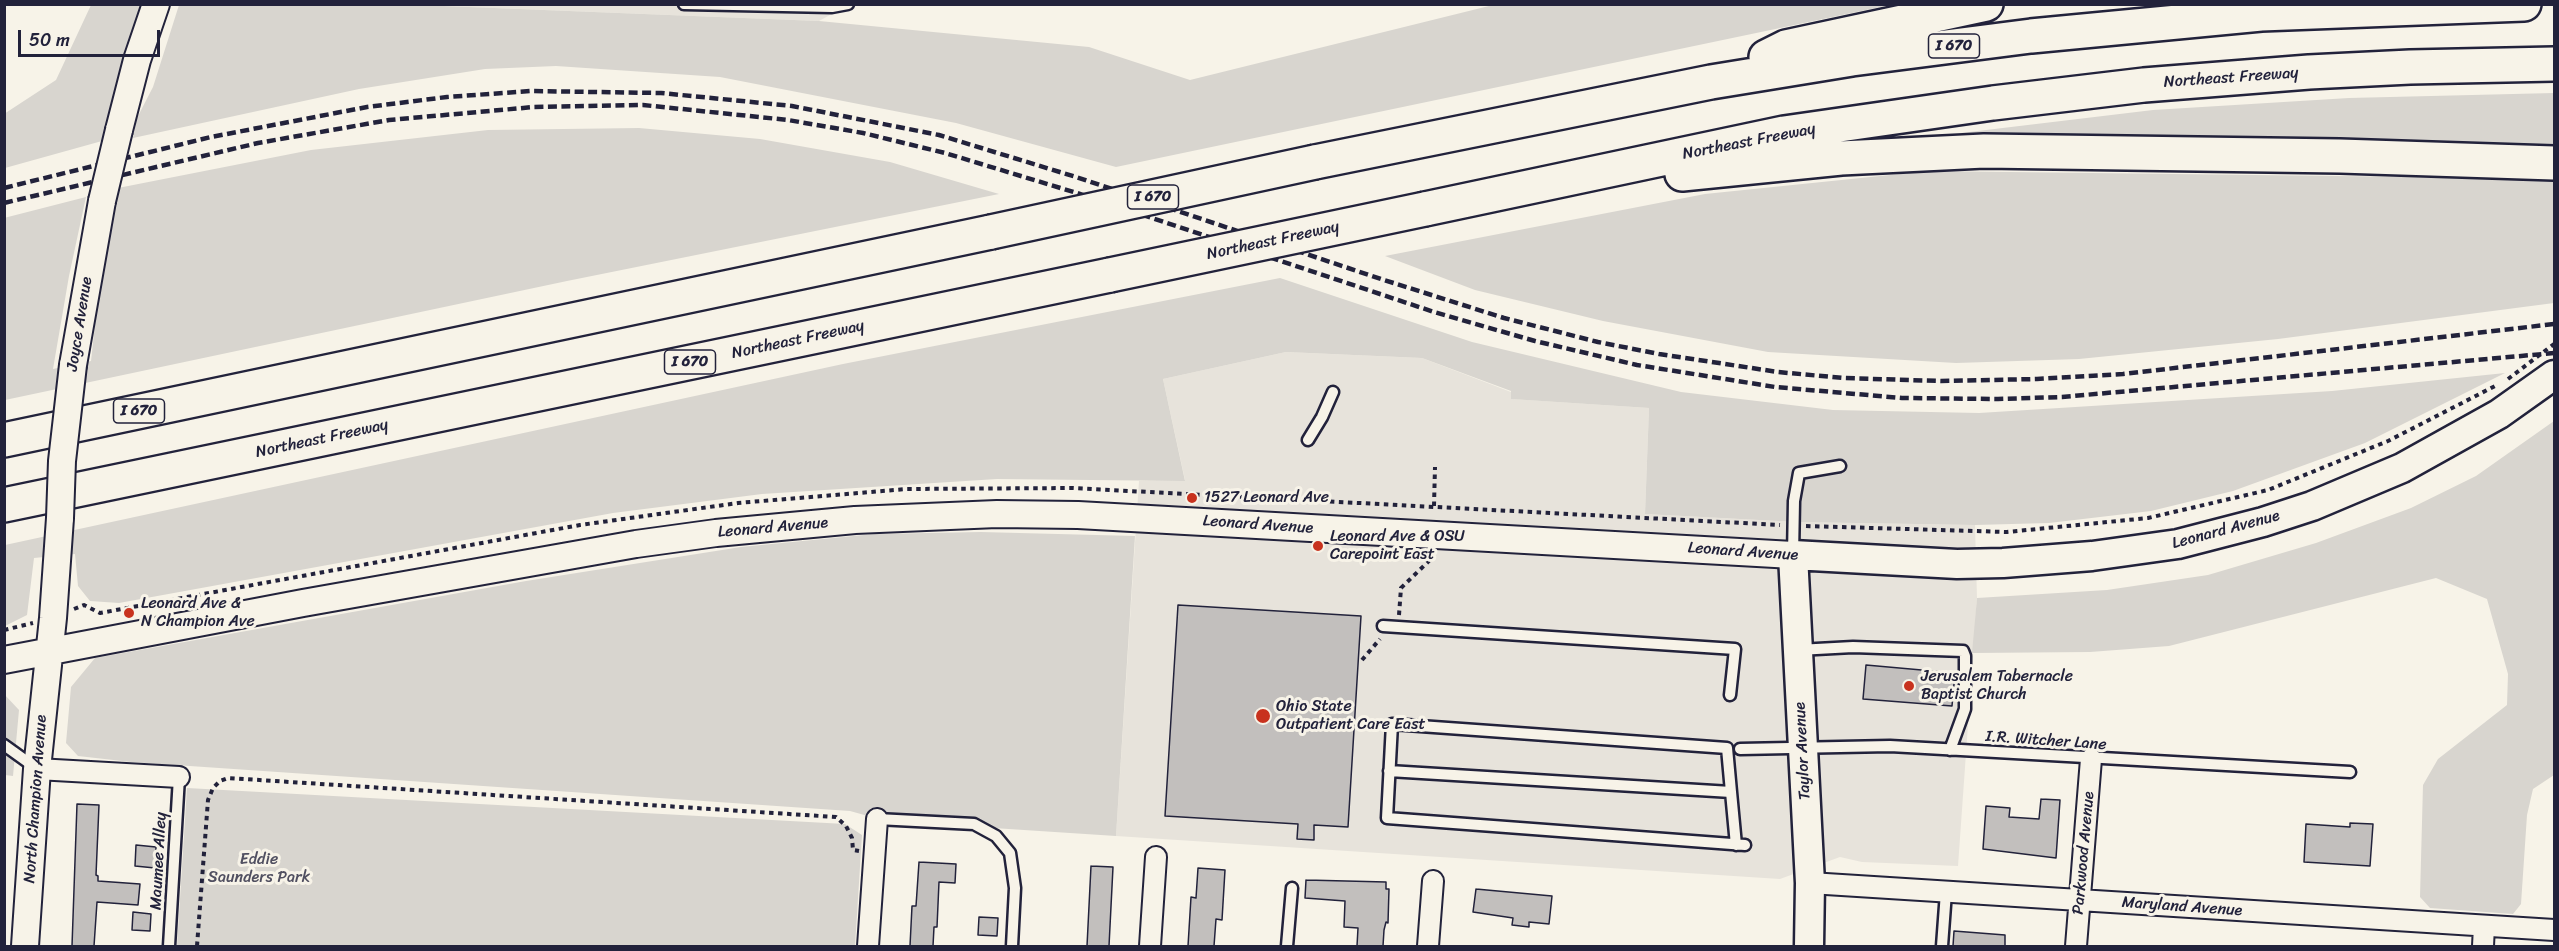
<!DOCTYPE html>
<html>
<head>
<meta charset="utf-8">
<style>
  body { margin:0 }
  #map { position:relative; width:2559px; height:951px; overflow:hidden; background:#f7f3e8; font-family:Sriracha,sans-serif }
  canvas { display:block }
  .frame { position:absolute; inset:0; border:6px solid #22223b; pointer-events:none }
  .scale { position:absolute; left:18px; top:30px; width:142px; height:27px; box-sizing:border-box; border:3px solid #22223b; border-top:0; padding-left:8px; font-size:18px; line-height:21px; white-space:nowrap; color:#22223b; -webkit-text-stroke:4px #f7f3e8; paint-order:stroke }
</style>
</head>
<body>
<div id="map">
<canvas width="2559" height="951"></canvas>
<div class="frame"></div>
<div class="scale">50 m</div>
</div>
<script>
const g = document.querySelector('canvas').getContext('2d');
g.lineJoin = 'round';
function fill(path, color) {
  g.fillStyle = color;
  g.fill(path, 'evenodd');
}
function shape(rows) {
  const path = new Path2D();
  for (const r of rows) {
    path.moveTo(r[0], r[1]);
    for (let i = 2; i < r.length; i += 2) path.lineTo(r[i], r[i + 1]);
  }
  return path;
}
function trace(path, color, width, dash) {
  g.strokeStyle = color;
  g.lineWidth = width;
  g.lineCap = dash ? 'butt' : 'round';
  g.setLineDash(dash || []);
  g.stroke(path);
}
function drawText(font, color, halo, rows, align = 'center') {
  g.font = font + ' Sriracha,sans-serif';
  g.lineWidth = 6;
  g.setLineDash([]);
  g.textBaseline = 'middle';
  g.strokeStyle = halo;
  g.fillStyle = color;
  for (const [text, x, y, turn = 0] of rows) {
    g.save();
    g.translate(x, y);
    g.rotate((+turn || 0) * Math.PI / 180);
    g.textAlign = isNaN(turn) ? turn : align;
    if (halo) g.strokeText(text, 0, 0);
    g.fillText(text, 0, 0);
    g.restore();
  }
}
fill(shape([
  [419,5,848,5,819,21],
  [1286,352,1422,358,1511,392,1512,399,1649,408,1645,514,1797,522,1975,525,1977,598,1958,866,1862,862,1840,857,1780,879,1116,836,1139,481,1185,480,1163,379]
]), '#e7e3db');
fill(shape([
  [91,5,144,5,102,141,5,168,4,114,56,80],
  [179,5,419,5,819,21,1089,47,1190,80,1493,5,1890,5,1116,167,956,123,720,77,556,66,485,69,359,89,133,138,137,118,153,87],
  [2554,93,2554,145,2402,141,2247,145,1972,141,1961,133,2153,110,2349,98],
  [639,128,760,139,890,162,999,194,567,281,5,400,4,218,86,197,69,276,53,369,91,361,102,261,118,188,311,150,488,130],
  [1929,171,2417,177,2554,181,2554,303,2278,339,2079,359,1956,363,1768,352,1603,321,1475,290,1385,256,1705,194],
  [1280,278,1472,342,1681,392,1833,410,1979,413,2332,391,2505,373,2365,443,2233,491,2151,511,2049,523,1975,525,1797,522,1645,514,1649,408,1511,399,1511,391,1422,358,1286,352,1163,379,1185,481,997,479,762,494,613,513,119,603,90,601,78,586,75,554,34,558,27,615,5,626,5,545,843,364],
  [2554,421,2554,775,2533,789,2527,815,2521,904,2513,914,2430,908,2420,897,2423,785,2438,759,2507,705,2508,674,2487,599,2436,578,2169,646,2090,652,1972,653,1977,598,2107,590,2208,575,2316,543,2411,508,2476,476],
  [981,532,1135,536,1116,836,886,821,850,811,131,762,78,756,66,743,71,687,95,658,526,581,741,547,874,534],
  [4,694,19,710,13,776,5,775],
  [187,788,845,824,862,835,855,946,177,946]
]), '#d8d5cf');
const building = shape([
  [1178,605,1361,616,1348,827,1314,825,1314,840,1297,839,1298,824,1165,816,1178,605],
  [1866,665,1955,673,1952,706,1863,699,1866,665],
  [2041,799,2060,800,2056,858,1983,849,1986,806,2010,808,2009,817,2039,819,2041,799],
  [77,804,99,805,96,875,98,876,98,881,140,884,138,905,97,902,94,946,72,946,77,804],
  [2350,823,2373,824,2370,866,2304,862,2306,824,2350,827,2350,823],
  [136,845,156,847,155,868,135,866,136,845],
  [919,862,956,864,955,883,939,882,937,927,934,927,933,946,910,946,912,906,916,906,919,862],
  [1091,866,1113,867,1109,946,1087,946,1091,866],
  [1198,868,1225,870,1222,920,1216,919,1214,946,1188,946,1191,897,1196,898,1198,868],
  [1306,880,1386,882,1386,889,1389,889,1388,923,1386,922,1384,930,1383,946,1357,946,1358,928,1344,927,1345,901,1305,898,1306,880],
  [1476,889,1552,896,1549,924,1529,922,1529,927,1512,925,1513,918,1473,912,1476,889],
  [133,912,151,914,150,931,132,930,133,912],
  [979,917,998,918,997,936,978,935,979,917],
  [1954,931,2005,935,2005,946,1953,946,1954,931]
]);
fill(building, '#c2bfbd');
trace(building, '#22223b', 1.5);
const service = shape([
  [684,4,832,7,848,4],
  [1308,440,1322,417,1333,392],
  [1793,555,1794,501,1799,473,1840,466],
  [1383,626,1735,649,1730,695],
  [1798,650,1853,647,1963,651,1965,656,1965,709,1950,750],
  [4,745,36,768],
  [1740,749,1890,746,2350,772],
  [1389,771,1731,792,1736,845],
  [1731,792,1727,748,1392,724,1387,818,1745,845],
  [877,819,974,824,996,836,1010,853,1015,888,1012,946],
  [169,946,179,777],
  [1287,946,1292,888],
  [1942,946,1946,892]
]);
const minor = shape([
  [37,769,179,777],
  [1810,883,2554,930],
  [868,946,877,819],
  [1150,946,1156,857],
  [1428,946,1433,881],
  [2076,946,2091,759],
  [2483,946,2484,926]
]);
const tertiary = shape([
  [119,130,137,60,156,4],
  [73,365,102,201],
  [4,660,303,603,636,544,716,533,855,520,997,514,1078,515,1793,555],
  [25,946,37,769,53,618,60,518]
]);
const secondary = shape([
  [1809,946,1810,883,1793,555,1957,564,2003,563,2092,556,2178,544,2263,522,2312,506,2402,468,2499,414,2554,375]
]);
const motorway = shape([
  [1766,57,1786,47,1986,4],
  [1315,162,1711,82,1852,59,2031,36,2261,14,2524,4],
  [1682,174,1841,158,1984,151,2340,156,2554,163],
  [1425,209,1784,133,1993,103,2144,85,2309,72,2410,67,2554,64],
  [4,440,991,232],
  [4,505,1110,275]
]);
trace(service, '#22223b', 15);
trace(minor, '#22223b', 24);
trace(tertiary, '#22223b', 30);
trace(secondary, '#22223b', 33);
trace(motorway, '#22223b', 38);
trace(shape([
  [1434,506,1435,467],
  [1806,526,2007,532,2148,518,2268,490,2388,441,2497,385],
  [74,609,84,605,100,613,580,525,738,503,907,489,1072,488,1780,525],
  [1399,615,1401,588,1433,557],
  [4,630,33,623],
  [1362,660,1380,639],
  [197,946,208,800,213,788,220,781,228,778,836,817,846,826,852,838,853,850,859,851]
]), '#22223b', 4, [4.5, 4.5]);
trace(service, '#f7f3e8', 10);
trace(minor, '#f7f3e8', 20);
trace(tertiary, '#f7f3e8', 26);
trace(secondary, '#f7f3e8', 28);
trace(motorway, '#f7f3e8', 33);
trace(shape([
  [4,188,211,137,367,107,447,97,531,91,661,93,792,106,939,135,1076,177,1381,279,1504,318,1598,342,1659,354,1778,372,1843,378,1941,381,2037,379,2123,374,2554,324],
  [4,203,258,143,389,120,534,107,643,105,788,120,863,133,945,153,1077,193,1434,312,1535,341,1637,365,1775,387,1902,398,1998,399,2062,397,2554,353]
]), '#22223b', 4.5, [9, 4.5]);
const tertiaryBridge = shape([
  [102,201,119,130],
  [60,518,62,461,73,365]
]);
const motorwayBridge = shape([
  [991,232,1315,162],
  [1110,275,1425,209]
]);
trace(tertiaryBridge, '#22223b', 30, []);
trace(motorwayBridge, '#22223b', 38, []);
trace(shape([
  [2508,379,2554,344]
]), '#22223b', 4, [4.5, 4.5]);
trace(tertiaryBridge, '#f7f3e8', 26);
trace(motorwayBridge, '#f7f3e8', 33);
for (const [x, y, r, color] of [
  [1192,498,6,"#c8321e"],
  [1318,546,6,"#c8321e"],
  [129,613,6,"#c8321e"],
  [1909,686,6,"#c8321e"],
  [1263,716,8,"#c8321e"]
]) {
  const dot = new Path2D();
  dot.arc(x, y, r, 0, 2 * Math.PI);
  g.fillStyle = color;
  g.fill(dot);
  trace(dot, '#f7f3e8', 2);
}
for (const [x, y, w] of [
  [1954,46,51],
  [1153,197,51],
  [690,362,51],
  [139,411,51]
]) {
  const box = new Path2D();
  box.roundRect(x - w / 2, y - 12, w, 24, 4.5);
  g.fillStyle = '#f7f3e8';
  g.fill(box);
  trace(box, '#22223b', 1.5);
}
drawText('bold 15px', '#22223b', null, [
  ["I 670",1954,46],
  ["I 670",1153,197],
  ["I 670",690,362],
  ["I 670",139,411]
]);
drawText('16px', '#22223b', '#f7f3e8', [
  ["Northeast Freeway",2231,78,-4],
  ["Northeast Freeway",1749,142,-11],
  ["Northeast Freeway",1273,241,-12],
  ["Joyce Avenue",80,324,-81],
  ["Northeast Freeway",798,340,-12],
  ["Northeast Freeway",322,439,-12],
  ["Leonard Avenue",1258,525,4],
  ["Leonard Avenue",773,528,-5],
  ["Leonard Avenue",2226,530,-15],
  ["Leonard Avenue",1743,552,4],
  ["I.R. Witcher Lane",2046,741,4],
  ["Taylor Avenue",1803,751,-93],
  ["North Champion Avenue",36,799,-86],
  ["Parkwood Avenue",2084,853,-85],
  ["Maumee Alley",159,861,-87],
  ["Maryland Avenue",2182,907,4]
]);
drawText('16px', '#22223b', '#f7f3e8', [
  ["1527 Leonard Ave",1204,498],
  ["Leonard Ave & OSU",1330,537],
  ["Carepoint East",1330,555],
  ["Leonard Ave &",141,604],
  ["N Champion Ave",141,622],
  ["Jerusalem Tabernacle",1921,677],
  ["Baptist Church",1921,695],
  ["Ohio State",1276,707],
  ["Outpatient Care East",1276,725]
], 'left');
drawText('16px', '#504f60', '#f7f3e8', [
  ["Eddie",259,860],
  ["Saunders Park",259,878]
]);
</script>
</body>
</html>
